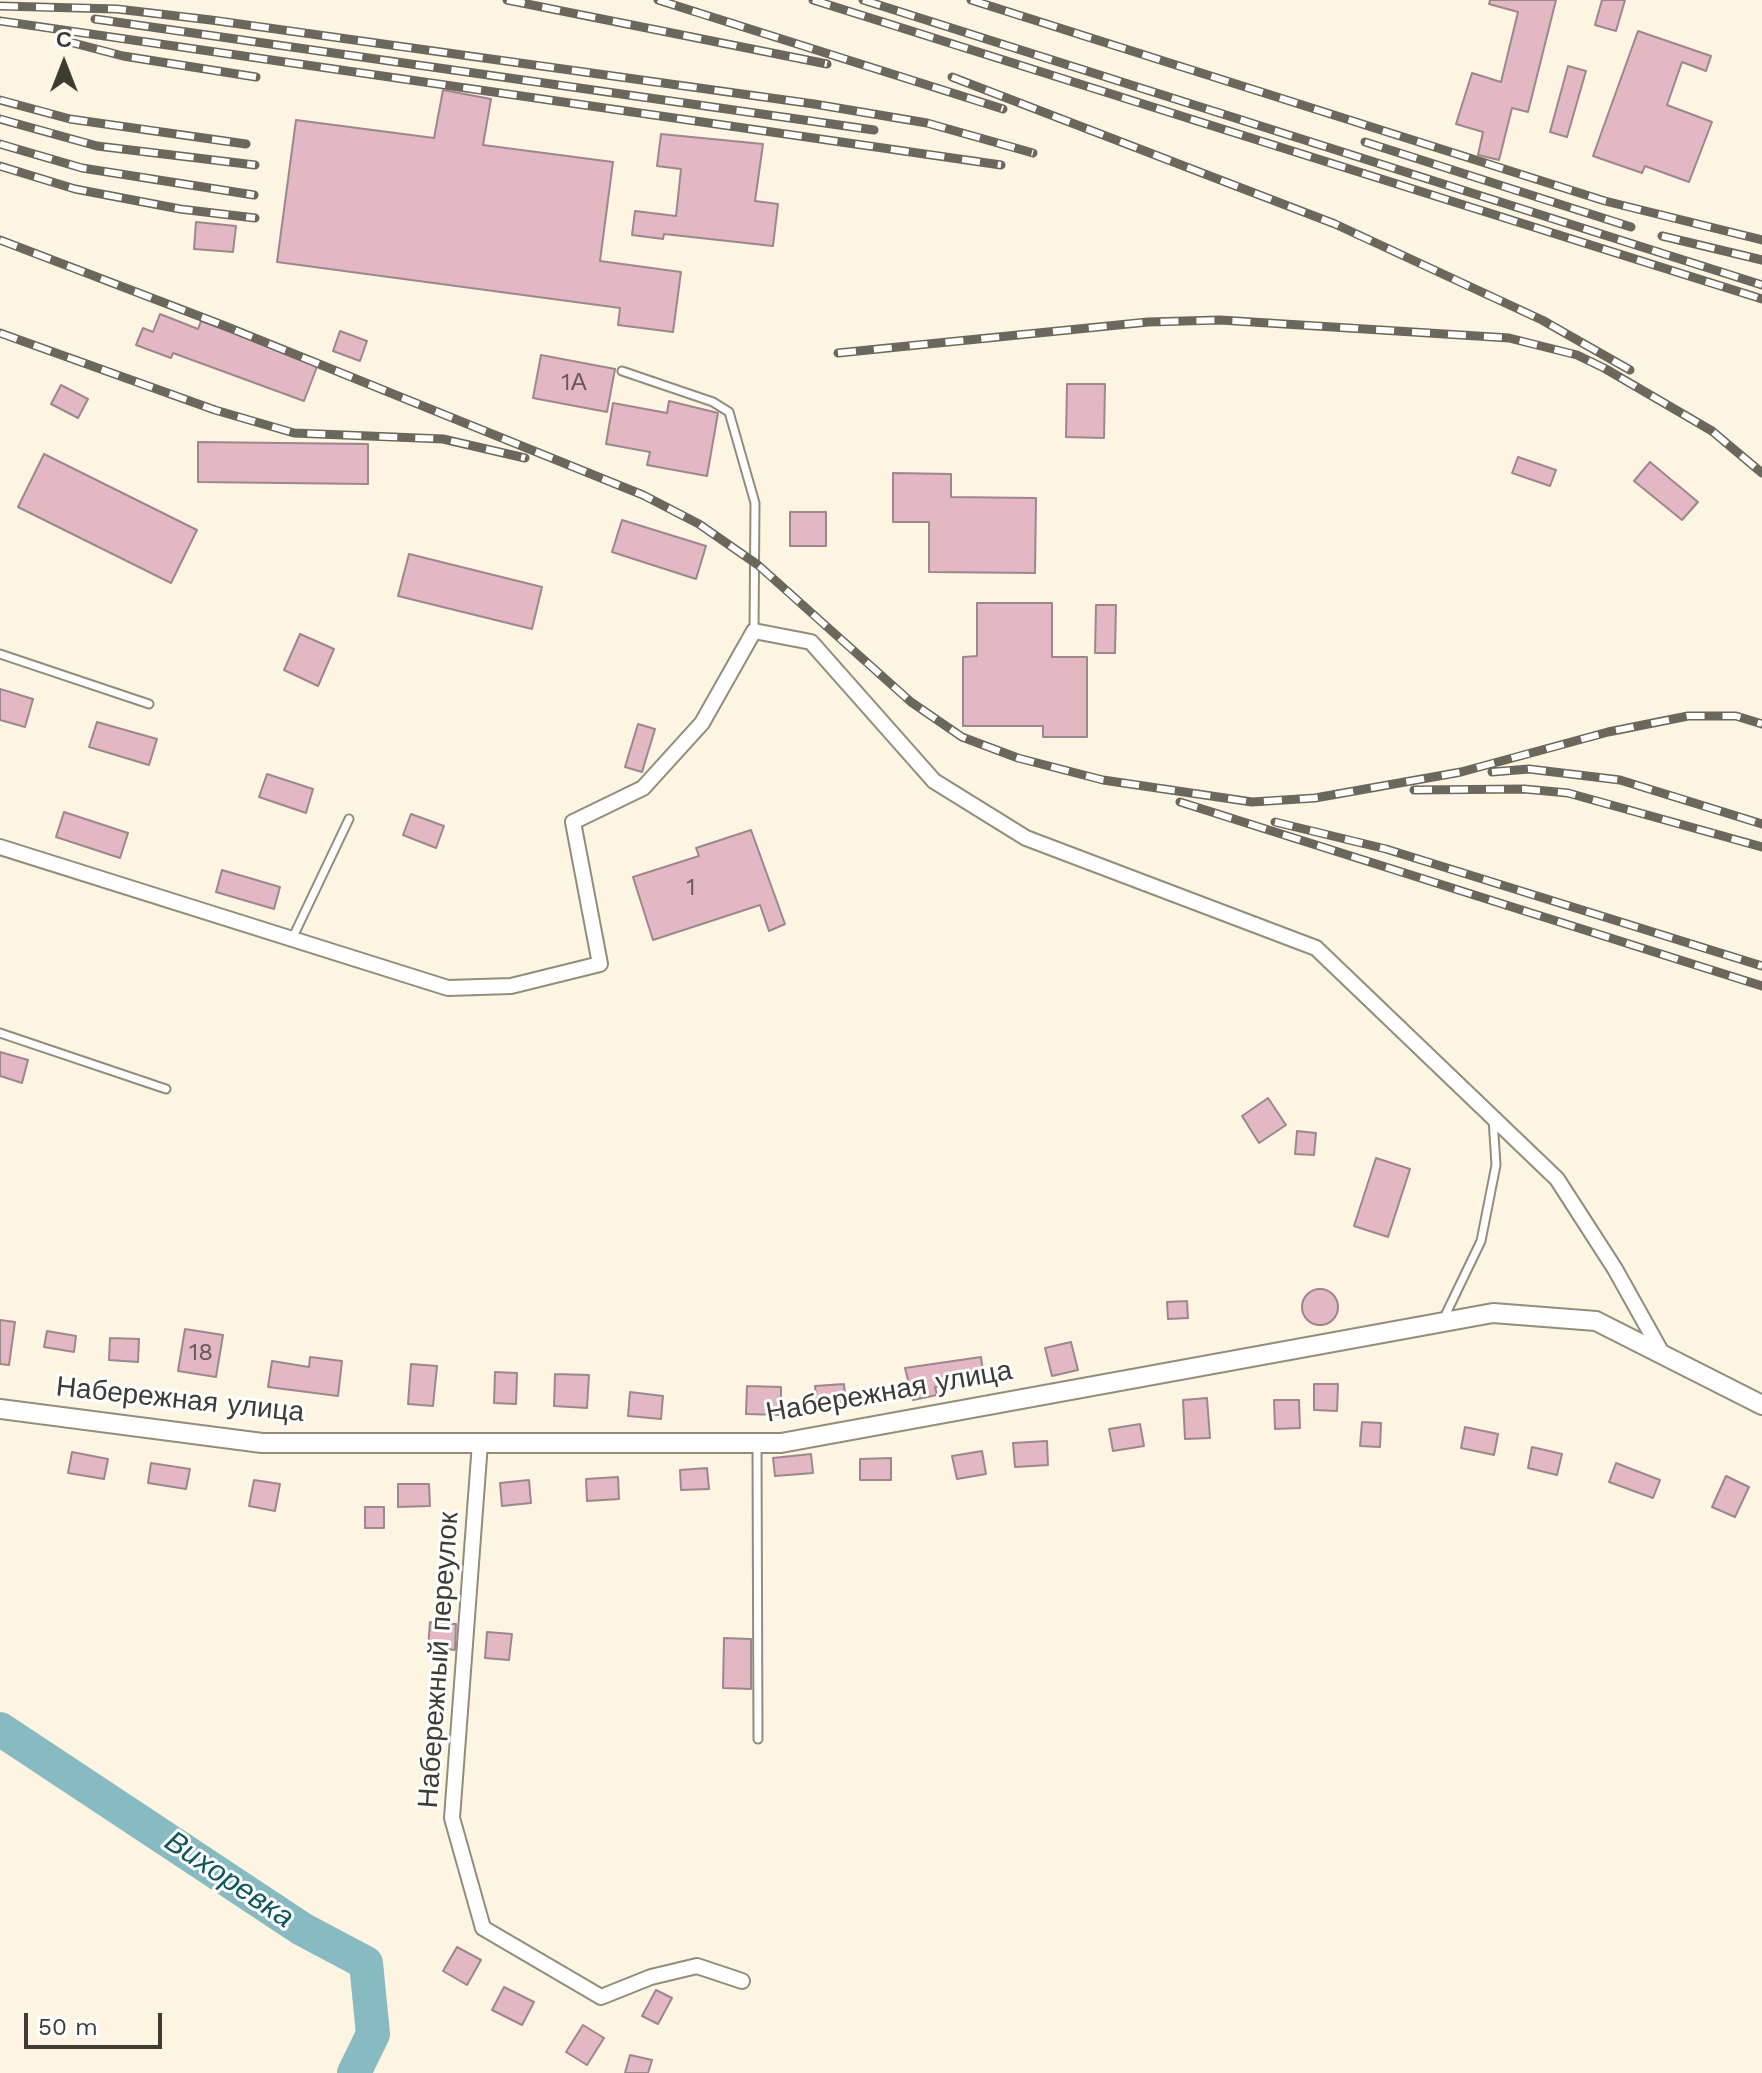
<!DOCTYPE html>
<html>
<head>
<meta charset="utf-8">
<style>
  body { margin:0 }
  #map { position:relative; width:1762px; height:2073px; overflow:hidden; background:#fdf4e1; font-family:"Work Sans",sans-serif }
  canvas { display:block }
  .north { position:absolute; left:24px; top:24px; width:80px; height:80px; -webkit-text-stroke:6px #fff; paint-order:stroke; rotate:0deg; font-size:22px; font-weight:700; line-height:32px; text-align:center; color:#3e3b33 }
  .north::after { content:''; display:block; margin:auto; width:28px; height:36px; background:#3e3b33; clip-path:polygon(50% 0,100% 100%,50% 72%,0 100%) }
  .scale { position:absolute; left:24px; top:2013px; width:138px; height:36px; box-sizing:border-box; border:4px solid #3e3b33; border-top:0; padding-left:10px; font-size:24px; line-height:28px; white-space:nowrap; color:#3e3b33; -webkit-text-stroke:6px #fff; paint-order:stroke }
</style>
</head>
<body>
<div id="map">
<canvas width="1762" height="2073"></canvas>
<div class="north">С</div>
<div class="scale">50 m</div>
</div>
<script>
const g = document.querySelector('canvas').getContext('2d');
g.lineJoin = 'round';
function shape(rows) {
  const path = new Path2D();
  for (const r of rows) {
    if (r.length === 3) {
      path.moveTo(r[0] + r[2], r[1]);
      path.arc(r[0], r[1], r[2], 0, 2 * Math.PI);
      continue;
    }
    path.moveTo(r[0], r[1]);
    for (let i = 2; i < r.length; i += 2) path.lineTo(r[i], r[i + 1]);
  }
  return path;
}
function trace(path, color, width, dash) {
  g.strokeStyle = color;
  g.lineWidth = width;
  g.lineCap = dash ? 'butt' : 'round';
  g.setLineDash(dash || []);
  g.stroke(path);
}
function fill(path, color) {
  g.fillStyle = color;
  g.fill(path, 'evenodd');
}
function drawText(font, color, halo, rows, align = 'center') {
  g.font = font + ' "Work Sans",sans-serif';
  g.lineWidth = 6;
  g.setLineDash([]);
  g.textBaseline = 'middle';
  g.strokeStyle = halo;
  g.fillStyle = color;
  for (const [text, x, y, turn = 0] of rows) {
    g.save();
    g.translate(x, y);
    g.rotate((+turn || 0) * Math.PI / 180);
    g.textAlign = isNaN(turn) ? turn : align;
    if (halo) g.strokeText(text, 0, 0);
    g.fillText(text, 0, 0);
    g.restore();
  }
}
trace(shape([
  [0,1729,302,1929,366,1963,373,2034,354,2073]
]), '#88bac2', 34);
const building = shape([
  [1490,0,1556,0,1528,112,1512,108,1499,160,1478,155,1483,132,1456,124,1472,73,1501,82,1518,12,1489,4,1490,0],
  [1602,0,1625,0,1616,31,1595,25,1602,0],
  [1638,31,1711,56,1706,71,1682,62,1667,105,1712,122,1689,182,1645,166,1642,173,1593,156,1638,31],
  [1568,66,1586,71,1567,137,1550,132,1568,66],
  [443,90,491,99,483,145,613,162,600,261,681,272,673,332,618,325,620,308,277,262,296,120,434,138,443,90],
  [661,134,763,144,755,201,778,204,773,246,664,234,663,239,632,235,635,211,676,216,681,169,657,166,661,134],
  [196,222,236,226,233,252,194,249,196,222],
  [160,314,198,329,201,321,318,364,304,401,173,353,171,358,136,345,143,328,153,332,160,314],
  [340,331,367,341,360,361,333,351,340,331],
  [541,355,615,369,607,412,533,398,541,355],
  [1067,384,1105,384,1104,438,1066,437,1067,384],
  [61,385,88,399,78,418,51,404,61,385],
  [669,401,718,413,707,476,647,465,650,452,606,444,613,403,667,413,669,401],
  [198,442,368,444,368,484,198,482,198,442],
  [44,454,197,530,171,583,18,507,44,454],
  [1518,457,1556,470,1550,486,1512,473,1518,457],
  [1650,462,1698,502,1682,520,1634,481,1650,462],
  [893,473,951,474,951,497,1036,498,1035,573,929,572,929,522,893,522,893,473],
  [790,512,826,512,826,546,790,546,790,512],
  [622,520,706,546,696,579,612,552,622,520],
  [409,554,542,587,532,629,398,596,409,554],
  [977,603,1052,603,1052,657,1087,657,1087,737,1043,737,1043,726,963,726,963,657,977,656,977,603],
  [1096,605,1116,605,1115,653,1095,653,1096,605],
  [300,634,334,649,318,686,284,670,300,634],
  [0,689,33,699,25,727,0,720,0,689],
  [97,722,157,739,149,765,89,747,97,722],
  [638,724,655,729,642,772,625,767,638,724],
  [267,774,313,789,306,813,259,797,267,774],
  [64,812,128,833,120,858,56,837,64,812],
  [411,814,444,826,436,848,403,835,411,814],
  [751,830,785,924,769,931,760,905,653,940,633,877,699,856,696,848,751,830],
  [222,870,280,887,274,909,216,892,222,870],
  [0,1052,28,1060,22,1083,0,1076,0,1052],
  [1268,1098,1286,1125,1259,1143,1242,1116,1268,1098],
  [1297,1131,1316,1133,1314,1155,1295,1154,1297,1131],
  [1376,1158,1410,1169,1388,1237,1354,1226,1376,1158],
  [1320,1307,18],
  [1187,1301,1188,1318,1168,1319,1167,1302,1187,1301],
  [0,1320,15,1322,9,1365,0,1364,0,1320],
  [185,1329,223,1335,216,1377,178,1371,185,1329],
  [47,1331,76,1336,74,1352,44,1347,47,1331],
  [110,1338,139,1339,138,1362,109,1360,110,1338],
  [1071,1342,1078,1370,1052,1376,1045,1348,1071,1342],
  [310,1357,342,1361,338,1396,268,1387,272,1361,309,1367,310,1357],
  [981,1357,984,1380,935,1387,937,1395,913,1400,905,1368,981,1357],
  [411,1364,437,1366,433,1406,408,1404,411,1364],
  [495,1372,517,1373,516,1404,494,1403,495,1372],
  [555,1374,589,1375,587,1408,554,1406,555,1374],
  [844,1384,846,1408,817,1410,815,1386,844,1384],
  [1314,1384,1338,1384,1337,1411,1314,1410,1314,1384],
  [747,1386,781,1387,781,1415,746,1414,747,1386],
  [630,1392,663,1396,661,1419,628,1416,630,1392],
  [1207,1398,1210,1438,1185,1439,1183,1400,1207,1398],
  [1274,1400,1299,1400,1300,1428,1275,1429,1274,1400],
  [1362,1422,1381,1423,1380,1447,1360,1446,1362,1422],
  [1140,1424,1144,1446,1113,1451,1109,1429,1140,1424],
  [1465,1427,1498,1434,1494,1455,1461,1448,1465,1427],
  [1047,1441,1048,1465,1015,1467,1013,1443,1047,1441],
  [1532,1447,1562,1454,1557,1475,1528,1468,1532,1447],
  [982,1451,986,1474,957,1479,952,1456,982,1451],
  [72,1452,108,1459,104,1479,68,1473,72,1452],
  [811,1454,813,1473,775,1476,773,1458,811,1454],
  [891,1458,891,1480,860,1480,860,1459,891,1458],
  [151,1463,190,1469,186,1489,148,1483,151,1463],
  [1616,1463,1660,1480,1653,1498,1609,1482,1616,1463],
  [707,1468,709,1489,681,1490,680,1470,707,1468],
  [1726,1476,1749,1487,1735,1517,1712,1507,1726,1476],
  [618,1477,619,1499,587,1501,586,1479,618,1477],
  [254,1480,280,1484,275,1511,249,1506,254,1480],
  [529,1480,531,1503,502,1506,500,1483,529,1480],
  [398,1484,429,1484,430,1506,398,1507,398,1484],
  [365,1507,384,1507,384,1528,365,1528,365,1507],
  [430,1622,456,1624,455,1650,428,1647,430,1622],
  [487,1632,512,1634,509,1660,485,1658,487,1632],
  [724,1638,751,1639,751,1689,723,1688,724,1638],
  [457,1947,481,1960,467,1985,443,1971,457,1947],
  [504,1987,534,2002,522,2025,492,2010,504,1987],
  [656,1990,672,1998,658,2024,642,2016,656,1990],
  [583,2025,604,2038,587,2065,566,2052,583,2025],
  [630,2055,652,2060,648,2073,625,2073,630,2055]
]);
fill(building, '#e3b7c3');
trace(building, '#9c878d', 2);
const service = shape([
  [622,371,713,402,729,412,755,503,754,631],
  [0,654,149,704],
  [292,939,349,819],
  [0,1033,166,1089],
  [1443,1320,1481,1241,1496,1165,1493,1119],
  [757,1445,758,1739]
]);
const minor = shape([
  [0,847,448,988,511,986,600,964,573,822,643,788,702,723,754,631,811,642,934,781,1026,838,1316,948,1557,1179,1615,1269,1663,1355],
  [480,1443,452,1818,483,1928,601,1997,651,1977,697,1966,742,1981]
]);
const tertiary = shape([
  [0,1409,262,1443,781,1443,1493,1313,1596,1321,1762,1405]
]);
trace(service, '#948c7b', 11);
trace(minor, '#948c7b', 18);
trace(tertiary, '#948c7b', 22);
trace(service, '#fff', 7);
trace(minor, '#fff', 14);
trace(tertiary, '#fff', 18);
const rail = shape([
  [507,0,827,64],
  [658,0,1003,109],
  [813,0,1762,299],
  [863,0,1762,285],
  [971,0,1605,201,1762,240],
  [0,6,117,9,211,20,814,104,927,123,1033,153],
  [95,19,874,130],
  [0,21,1001,165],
  [62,40,123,56,256,77],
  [952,77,1335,224,1542,320,1630,370],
  [0,100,70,119,246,144],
  [0,119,97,146,255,165],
  [1365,142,1631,227],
  [0,144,82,168,254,195],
  [0,166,75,189,180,209,255,218],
  [1662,236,1762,260],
  [0,240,225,326,643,495,699,524,758,565,911,702,962,737,1018,758,1103,780,1252,802,1315,798,1461,772,1608,732,1688,716,1736,716,1762,724],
  [0,333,215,410,294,433,443,439,525,458],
  [838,353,1148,322,1220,320,1509,338,1577,355,1604,368,1712,431,1762,473],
  [1492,772,1529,769,1620,780,1762,824],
  [1414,790,1524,789,1568,793,1762,847],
  [1180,802,1762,986],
  [1275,822,1386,849,1762,966]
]);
trace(rail, '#6b675c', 9);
trace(rail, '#fff', 6, [18]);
drawText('24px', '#675a57', null, [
  ["1А",574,383],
  ["1",691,888],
  ["18",201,1353]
]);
drawText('28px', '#3e3b33', '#fff', [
  ["Набережная улица",889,1392,-10],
  ["Набережная улица",180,1400,6],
  ["Набережный переулок",439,1660,-86]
]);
drawText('italic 30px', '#0e565f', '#fff', [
  ["Вихоревка",229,1880,34]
]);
</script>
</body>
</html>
